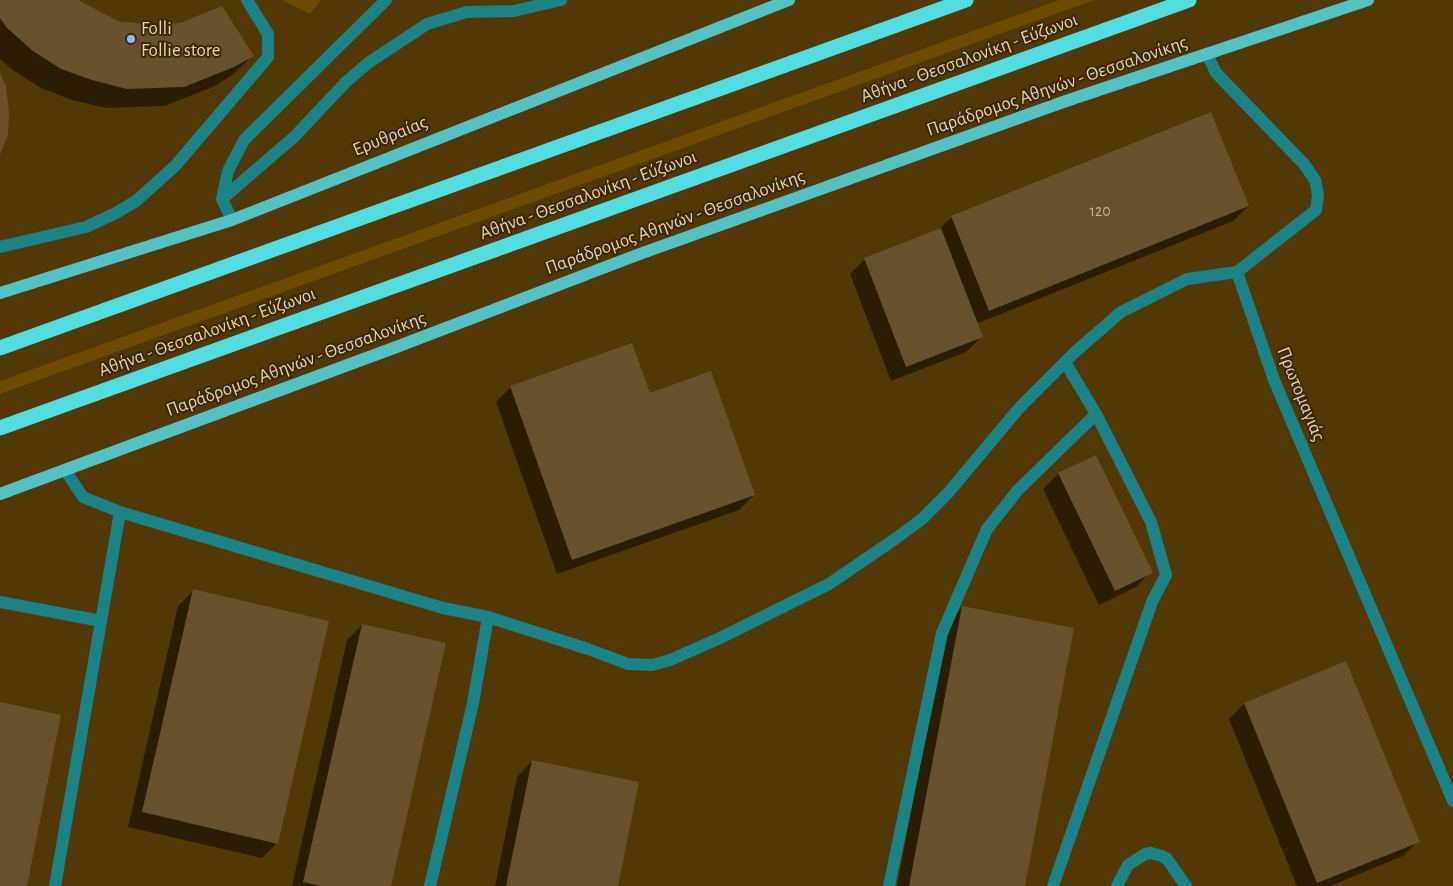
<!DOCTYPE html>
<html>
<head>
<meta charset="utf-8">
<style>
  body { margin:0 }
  canvas { display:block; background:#48330c }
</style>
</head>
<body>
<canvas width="1453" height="886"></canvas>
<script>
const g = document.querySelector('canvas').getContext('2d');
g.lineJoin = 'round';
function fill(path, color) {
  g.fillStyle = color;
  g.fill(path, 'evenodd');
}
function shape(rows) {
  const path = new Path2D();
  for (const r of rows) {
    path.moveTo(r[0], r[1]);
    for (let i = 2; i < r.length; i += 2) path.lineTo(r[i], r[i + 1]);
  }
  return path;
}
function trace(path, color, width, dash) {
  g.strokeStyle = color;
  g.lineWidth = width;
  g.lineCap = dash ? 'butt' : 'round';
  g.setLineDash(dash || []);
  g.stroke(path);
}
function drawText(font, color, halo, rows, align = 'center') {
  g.font = font + ' "Alegreya Sans",sans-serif';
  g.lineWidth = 4;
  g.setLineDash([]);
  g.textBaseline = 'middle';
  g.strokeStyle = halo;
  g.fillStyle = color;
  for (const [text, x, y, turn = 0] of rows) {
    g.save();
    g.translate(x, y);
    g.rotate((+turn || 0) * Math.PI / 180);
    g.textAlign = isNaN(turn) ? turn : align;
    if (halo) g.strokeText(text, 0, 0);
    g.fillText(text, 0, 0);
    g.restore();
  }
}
fill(shape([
  [0,0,1453,0,1453,886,0,886]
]), '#523807');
fill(shape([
  [282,0,321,0,310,14],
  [1059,0,1094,0,0,394,0,381]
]), '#6d4a00');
fill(shape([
  [0,0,76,0,118,23,252,56,232,75,213,87,164,106,106,108,72,100,41,88,13,70,0,59],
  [1248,206,1233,221,976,324,981,337,966,352,891,381,850,274,865,259,937,231,952,217],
  [511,387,754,495,739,510,557,574,496,402],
  [1058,474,1151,572,1136,587,1099,605,1043,489],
  [193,591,277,843,262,858,128,827,178,606],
  [962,607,1024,886,897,886,947,623],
  [362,625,390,886,292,886,347,640],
  [1244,704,1418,841,1403,856,1330,886,1297,886,1229,719],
  [532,761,617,886,495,886,517,777]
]), '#0007');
fill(shape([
  [0,0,78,0,118,21,151,25,180,23,222,6,254,56,234,67,184,87,127,89,92,80,61,69,33,51,6,27,0,18],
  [0,73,6,87,9,112,8,135,0,155],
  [1211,112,1249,206,989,311,951,216],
  [941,228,983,337,906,367,864,258],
  [632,343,650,393,711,371,755,495,572,560,510,386],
  [1096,455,1153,573,1115,591,1058,473],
  [193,589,329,621,278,844,142,812],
  [962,606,1074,628,1025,886,909,886],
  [362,624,446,643,391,886,321,886,303,882],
  [1346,661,1420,842,1317,883,1244,703],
  [0,702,61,715,27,886,0,886],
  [532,760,639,782,618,886,506,886]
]), '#67502c');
trace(shape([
  [222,199,294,137,346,82,368,63,427,24,467,12,514,11,561,0],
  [232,220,222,199,228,171,244,140,386,0],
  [0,247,86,227,116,213,136,201,175,166,268,57,268,34,247,0],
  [1237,272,1274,380,1453,801],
  [65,470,83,497,120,512,443,608,488,617,588,649,628,664,652,665,670,660,718,639,829,584,895,539,922,519,948,493,1020,407,1075,352,1121,312,1187,279,1237,272,1316,210,1318,195,1315,180,1304,164,1216,73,1207,54],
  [0,602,101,621],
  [55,886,120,512],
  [430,886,473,703,488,617],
  [889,886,942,633,987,529,1018,490,1096,414],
  [1053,886,1152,602,1166,575,1151,522,1096,414,1065,362],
  [1117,886,1128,865,1145,854,1151,853,1162,856,1167,859,1186,886]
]), '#1b8386', 12);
trace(shape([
  [0,293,232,220,789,0],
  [0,494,399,346,637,255,1066,101,1368,0]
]), '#54c2c5', 12);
trace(shape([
  [0,348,966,0],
  [0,428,1189,0]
]), '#53dde1', 15);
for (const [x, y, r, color] of [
  [131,39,5,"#8cb9fc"]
]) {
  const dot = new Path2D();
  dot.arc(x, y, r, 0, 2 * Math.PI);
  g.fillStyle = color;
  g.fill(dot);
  trace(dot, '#3d2801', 2);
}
drawText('16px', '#c2b29a', null, [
  ["120",1100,211]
]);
drawText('19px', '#e0d3bf', '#3d2801', [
  ["Folli",141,28],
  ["Follie store",141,50]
], 'left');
drawText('19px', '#e0d3bf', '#3d2801', [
  ["Αθήνα - Θεσσαλονίκη - Εύζωνοι",969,58,-20],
  ["Παράδρομος Αθηνών - Θεσσαλονίκης",1057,86,-19],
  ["Ερυθραίας",390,136,-22],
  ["Αθήνα - Θεσσαλονίκη - Εύζωνοι",588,195,-20],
  ["Παράδρομος Αθηνών - Θεσσαλονίκης",675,222,-20],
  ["Αθήνα - Θεσσαλονίκη - Εύζωνοι",207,332,-20],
  ["Παράδρομος Αθηνών - Θεσσαλονίκης",296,364,-20],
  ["Πρωτομαγιάς",1301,394,68]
]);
</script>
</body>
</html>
